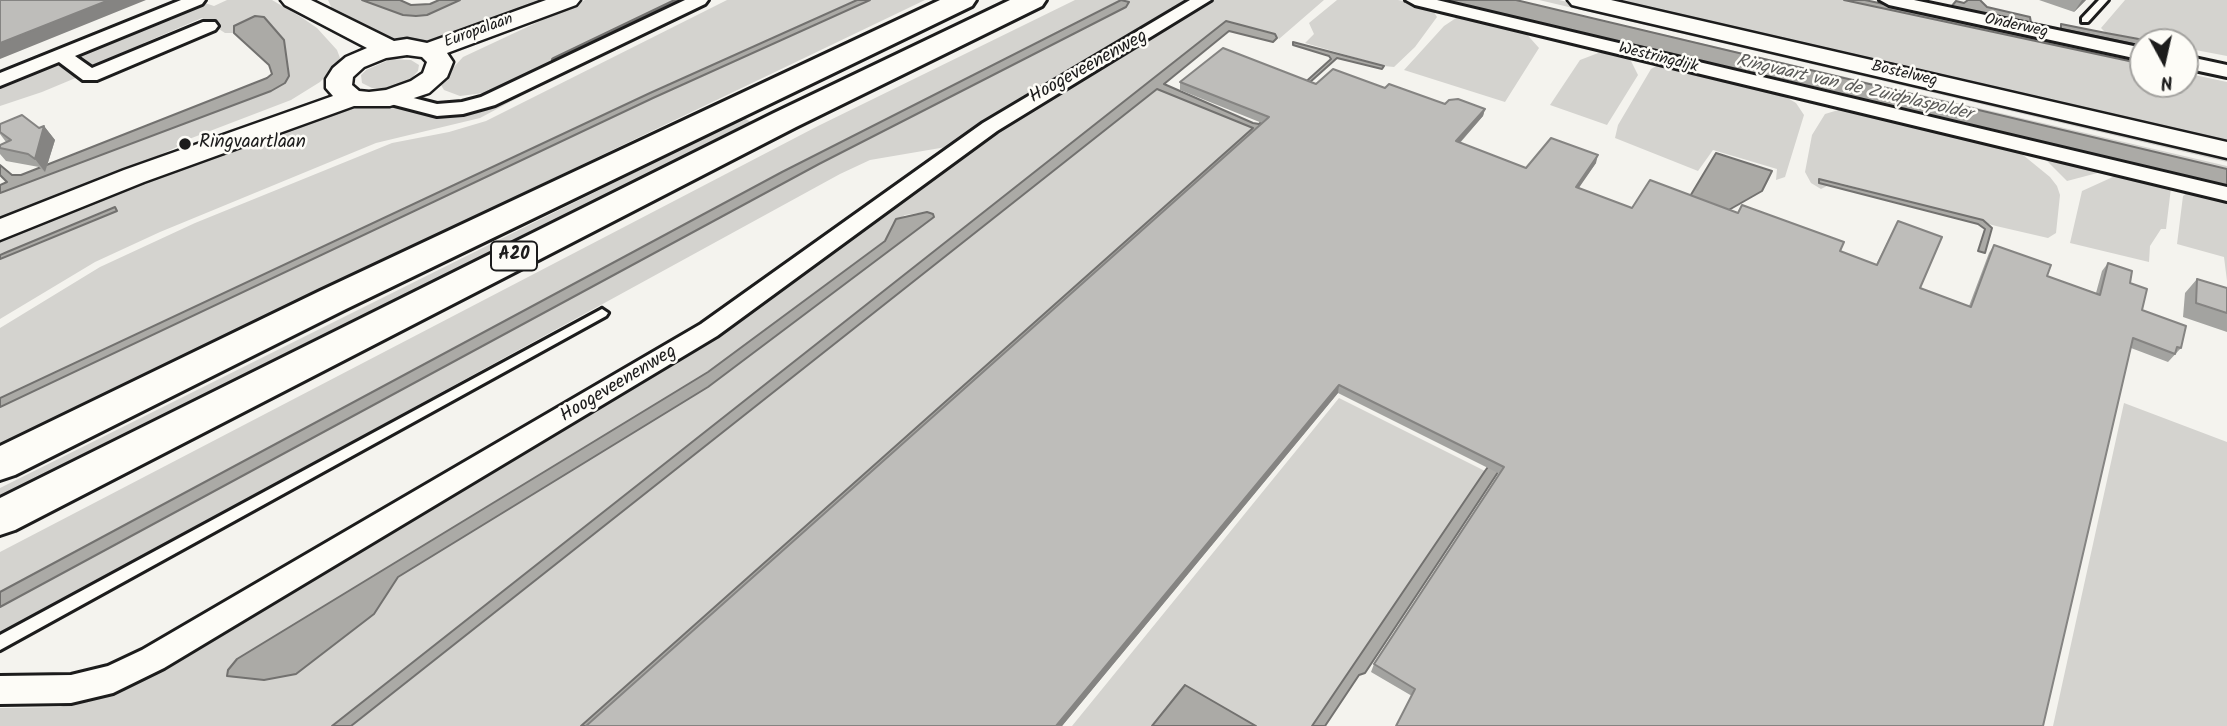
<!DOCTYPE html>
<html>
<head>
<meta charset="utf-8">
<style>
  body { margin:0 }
  #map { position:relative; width:2227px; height:726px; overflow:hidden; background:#f4f3ee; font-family:Kalam,sans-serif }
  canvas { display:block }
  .north { position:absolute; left:2129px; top:28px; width:70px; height:70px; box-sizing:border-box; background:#fdfcf7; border:2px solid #a3a29f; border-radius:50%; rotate:172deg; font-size:19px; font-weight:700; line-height:28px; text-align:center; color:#1c1c1c }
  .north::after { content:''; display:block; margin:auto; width:24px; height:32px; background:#1c1c1c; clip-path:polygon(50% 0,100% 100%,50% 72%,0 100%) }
</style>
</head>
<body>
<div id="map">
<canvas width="2227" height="726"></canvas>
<div class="north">N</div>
</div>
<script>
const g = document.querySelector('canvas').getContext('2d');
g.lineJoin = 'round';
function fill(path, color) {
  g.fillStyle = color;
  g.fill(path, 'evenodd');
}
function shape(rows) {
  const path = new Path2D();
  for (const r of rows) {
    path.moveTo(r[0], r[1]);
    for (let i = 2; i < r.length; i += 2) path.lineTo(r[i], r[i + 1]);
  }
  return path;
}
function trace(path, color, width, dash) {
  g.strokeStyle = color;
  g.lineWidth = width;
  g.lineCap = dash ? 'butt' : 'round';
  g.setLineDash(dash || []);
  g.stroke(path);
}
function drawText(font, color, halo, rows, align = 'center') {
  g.font = font + ' Kalam,sans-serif';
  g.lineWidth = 5;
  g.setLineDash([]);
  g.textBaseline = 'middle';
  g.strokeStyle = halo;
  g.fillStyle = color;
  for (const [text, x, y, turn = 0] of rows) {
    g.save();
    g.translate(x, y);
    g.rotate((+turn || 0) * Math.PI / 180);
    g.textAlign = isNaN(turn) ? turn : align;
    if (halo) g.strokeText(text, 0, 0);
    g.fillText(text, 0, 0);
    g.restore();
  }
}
fill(shape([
  [227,0,272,0,301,17,317,28,337,50,340,58,336,66,320,82,291,100,176,144,179,146,113,177,0,224,0,193,271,91,285,83,289,76,255,16,234,26,234,33,225,33,202,18,144,43,150,47,42,92,0,106,0,88,205,3,214,6],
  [328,0,362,0,403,15,428,15,460,0,554,0,430,43,388,42,333,11],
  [585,0,692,0,499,91,460,96,444,90,441,85,442,80,463,57],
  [727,0,857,0,650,93,0,398,0,328,100,267,195,223,392,143,449,132,486,121],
  [870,0,925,0,0,444,0,407,653,98],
  [1075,0,1193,0,1140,33,1025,96,952,146,870,160,840,174,0,634,0,607,819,164,1126,7,1127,1,1114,3,782,172,0,592,0,552,818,126],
  [1212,0,1324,0,1279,39,1275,34,1226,21,332,726,0,726,0,708,60,707,106,693,385,534,639,384,717,333,996,130,1064,86,1162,33],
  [927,212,934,217,708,387,398,577,228,670,237,659,708,372,885,240,893,223,905,215],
  [1337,0,1398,0,1431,7,1437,17,1415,47,1394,67,1384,66,1305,43,1314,34,1309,23],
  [1516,0,2227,166,2227,169,1711,48],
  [1539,0,1559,0,2227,155,2227,162],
  [1595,0,1844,0,2143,64,2143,84,2185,84,2185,73,2227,82,2227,145],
  [2125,0,2227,0,2227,56,2185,48,2185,42,2155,42,2106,33,2101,28],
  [1468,16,1523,30,1539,48,1505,102,1404,70,1444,26,1456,18],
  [1606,50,1630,59,1638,75,1607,125,1550,105,1580,60],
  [391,59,411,60,419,65,418,71,410,80,389,88,372,88,362,83,361,75,366,70],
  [1660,64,1774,90,1796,103,1804,115,1785,177,1776,180,1777,169,1713,150,1698,171,1615,138,1618,125,1651,69],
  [534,85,538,87,480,118,376,143,160,232,95,262,0,319,0,237,22,227,346,104,388,105,432,114],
  [1157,88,1254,128,581,726,351,726],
  [1845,108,2001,144,2023,155,2050,177,2057,186,2060,195,2056,233,2048,238,1996,226,1840,183,1819,183,1829,185,1821,189,1811,183,1805,172,1812,135,1825,114],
  [744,118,753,123,0,502,0,488],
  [2041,155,2105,171,2067,181],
  [2128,174,2171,188,2166,229,2161,229,2150,246,2149,262,2070,243,2082,191,2115,176],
  [2190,190,2227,197,2227,281,2224,257,2177,244,2183,196],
  [1339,398,1485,471,1312,726,1256,726,1185,685,1152,726,1072,726],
  [2124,403,2227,442,2227,726,2053,726]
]), '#d4d3cf');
const water = shape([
  [362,0,400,0,411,5,430,4,439,0,460,0,427,15,416,16,403,15,362,0],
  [857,0,870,0,653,98,0,407,0,398,650,93,857,0],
  [1121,0,1129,2,1126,7,819,164,0,607,0,592,782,172,1121,0],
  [1440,0,1516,0,2227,169,2227,187,1440,0],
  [1844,0,1865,0,2143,60,2143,64,1844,0],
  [1968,0,1980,0,1987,7,2030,17,2031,23,1951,7,1956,1,1964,3,1968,0],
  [255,16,264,17,284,40,289,76,285,83,271,91,0,193,0,185,7,182,0,175,0,165,12,175,21,175,267,78,272,74,269,65,234,33,234,26,255,16],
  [1226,21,1275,34,1277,38,1273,42,1229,31,1164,84,1253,123,1259,124,1331,59,1329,56,1293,45,1293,42,1384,66,1382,69,1337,58,590,726,581,726,1253,128,1157,89,351,726,332,726,1226,21],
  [2061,24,2106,33,2155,42,2143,42,2143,46,2061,29,2061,24],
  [1716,153,1772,171,1762,191,1727,211,1689,198,1716,153],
  [1819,179,1983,220,1992,228,1985,253,1978,251,1985,229,1978,224,1819,183,1819,179],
  [1677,202,1365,673,1359,675,1325,726,1312,726,1485,471,1677,202],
  [115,207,117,211,0,259,0,255,7,252,115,207],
  [927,212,933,214,934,217,708,387,398,577,374,614,296,674,264,680,227,676,228,670,237,659,708,372,885,241,896,219,927,212],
  [1185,685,1256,726,1152,726,1185,685]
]);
fill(water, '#abaaa6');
trace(water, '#72716f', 2);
trace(shape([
  [554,60,679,0]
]), '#72716f', 6);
const lane = shape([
  [2099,0,2108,0,2088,22,2082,22,2082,18,2099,0],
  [602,309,608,313,606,316,0,650,0,635,602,309]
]);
const street = shape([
  [181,0,205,0,202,4,75,56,92,68,203,22,215,22,218,26,215,30,97,80,83,80,59,62,0,86,0,73,181,0],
  [685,0,708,0,705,4,495,105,463,114,437,116,383,102,380,98,390,92,437,104,462,102,481,97,685,0],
  [1190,0,1211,0,997,131,717,336,164,668,113,693,71,703,0,704,0,676,71,675,108,666,142,650,701,324,983,123,1190,0],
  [1406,0,1437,0,2227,187,2227,201,1415,5,1406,0],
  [1880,0,1914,0,2143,48,2143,60,1889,5,1880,0],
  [2185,56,2227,65,2227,77,2185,68,2185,56]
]);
const secondary = shape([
  [281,0,311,0,394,41,407,39,427,43,546,0,580,0,576,5,447,53,453,62,447,77,429,93,390,106,354,106,144,182,0,240,0,219,124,170,333,96,326,88,326,79,333,68,346,57,367,48,285,5,281,0],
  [407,55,422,57,427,62,423,73,411,81,386,90,369,92,359,91,352,85,353,77,364,67,386,58,407,55],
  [1568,0,1611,0,2227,142,2227,158,1580,7,1572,5,1568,0]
]);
const highway = shape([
  [940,0,976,0,972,6,346,309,15,475,0,480,0,446,320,291,940,0],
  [1010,0,1046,0,1042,6,796,127,15,530,0,535,0,498,774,113,1010,0]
]);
trace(lane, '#1c1c1c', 6);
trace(street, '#1c1c1c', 6);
trace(secondary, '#1c1c1c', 5);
trace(highway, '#1c1c1c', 6);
fill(lane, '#fdfcf7');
fill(street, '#fdfcf7');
fill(secondary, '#fdfcf7');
fill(highway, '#fdfcf7');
fill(shape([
  [2039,0,2086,0,2074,12],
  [1180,82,1316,84,1385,88,1445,104,1485,109,1483,116,1460,143,1526,168,1596,163,1578,188,1632,208,1840,251,1876,265,1898,221,1920,288,1969,306,1989,253,1994,245,2047,276,2096,293,2102,271,2108,263,2130,283,2142,310,2181,348,2168,362,2131,348,1412,696,1371,672,1374,664,1500,474,1338,393,1062,726,586,726,1262,123,1180,90],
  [0,124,39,128,44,126,55,140,45,172,39,167,6,161,0,154,0,145,6,142,0,134],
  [2197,279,2227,288,2227,332,2183,317,2185,293]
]), '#a3a3a0');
fill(shape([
  [109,0,146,0,0,59,0,43],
  [2082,0,2086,0,2074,12],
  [1485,109,1483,116,1454,149,1456,141],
  [44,126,55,140,45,172,35,159],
  [1598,155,1596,163,1574,195,1576,187],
  [1339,385,1338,393,1062,726,1056,726]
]), '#858482');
const building = shape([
  [0,0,109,0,0,43,0,0],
  [1223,48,1316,84,1333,69,1385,88,1389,84,1445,104,1449,100,1458,99,1485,109,1456,141,1526,168,1551,138,1598,155,1576,187,1632,208,1650,180,1738,213,1742,205,1844,242,1840,251,1877,265,1898,221,1942,237,1920,288,1971,307,1994,245,2051,265,2047,276,2100,295,2108,263,2132,271,2130,283,2147,289,2142,310,2186,326,2181,348,2177,347,2175,354,2133,338,2043,726,1396,726,1415,689,1374,664,1504,467,1339,385,1056,726,586,726,1269,117,1180,82,1223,48],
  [22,115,39,128,44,126,35,159,28,154,0,148,0,145,11,140,0,132,0,124,22,115],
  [2197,279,2227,288,2227,313,2196,303,2197,279]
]);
fill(building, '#bebdba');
trace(building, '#858482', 2);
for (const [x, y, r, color] of [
  [185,144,7,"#1c1c1c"]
]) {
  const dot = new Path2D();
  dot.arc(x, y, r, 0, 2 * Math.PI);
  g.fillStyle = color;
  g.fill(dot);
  trace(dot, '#fdfcf7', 2.5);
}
drawText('16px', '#1c1c1c', '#fdfcf7', [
  ["Onderweg",2016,27,12],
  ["Europalaan",479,32,-20],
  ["Westringdijk",1658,59,14],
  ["Bostelweg",1904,75,13]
]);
drawText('italic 18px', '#5c5c5a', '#fdfcf7', [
  ["Ringvaart van de Zuidplaspolder",1854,89,13]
]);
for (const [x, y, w] of [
  [514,256,46]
]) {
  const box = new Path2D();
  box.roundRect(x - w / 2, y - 14.5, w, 29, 5);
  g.fillStyle = '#fdfcf7';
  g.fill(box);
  trace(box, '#1c1c1c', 2);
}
drawText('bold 18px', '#1c1c1c', null, [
  ["A20",514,256]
]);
drawText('19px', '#1c1c1c', '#fdfcf7', [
  ["Hoogeveenenweg",1089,68,-29],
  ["Hoogeveenenweg",619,385,-31]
]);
drawText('19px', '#1c1c1c', '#fdfcf7', [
  ["Ringvaartlaan",199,144]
], 'left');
</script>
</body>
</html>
